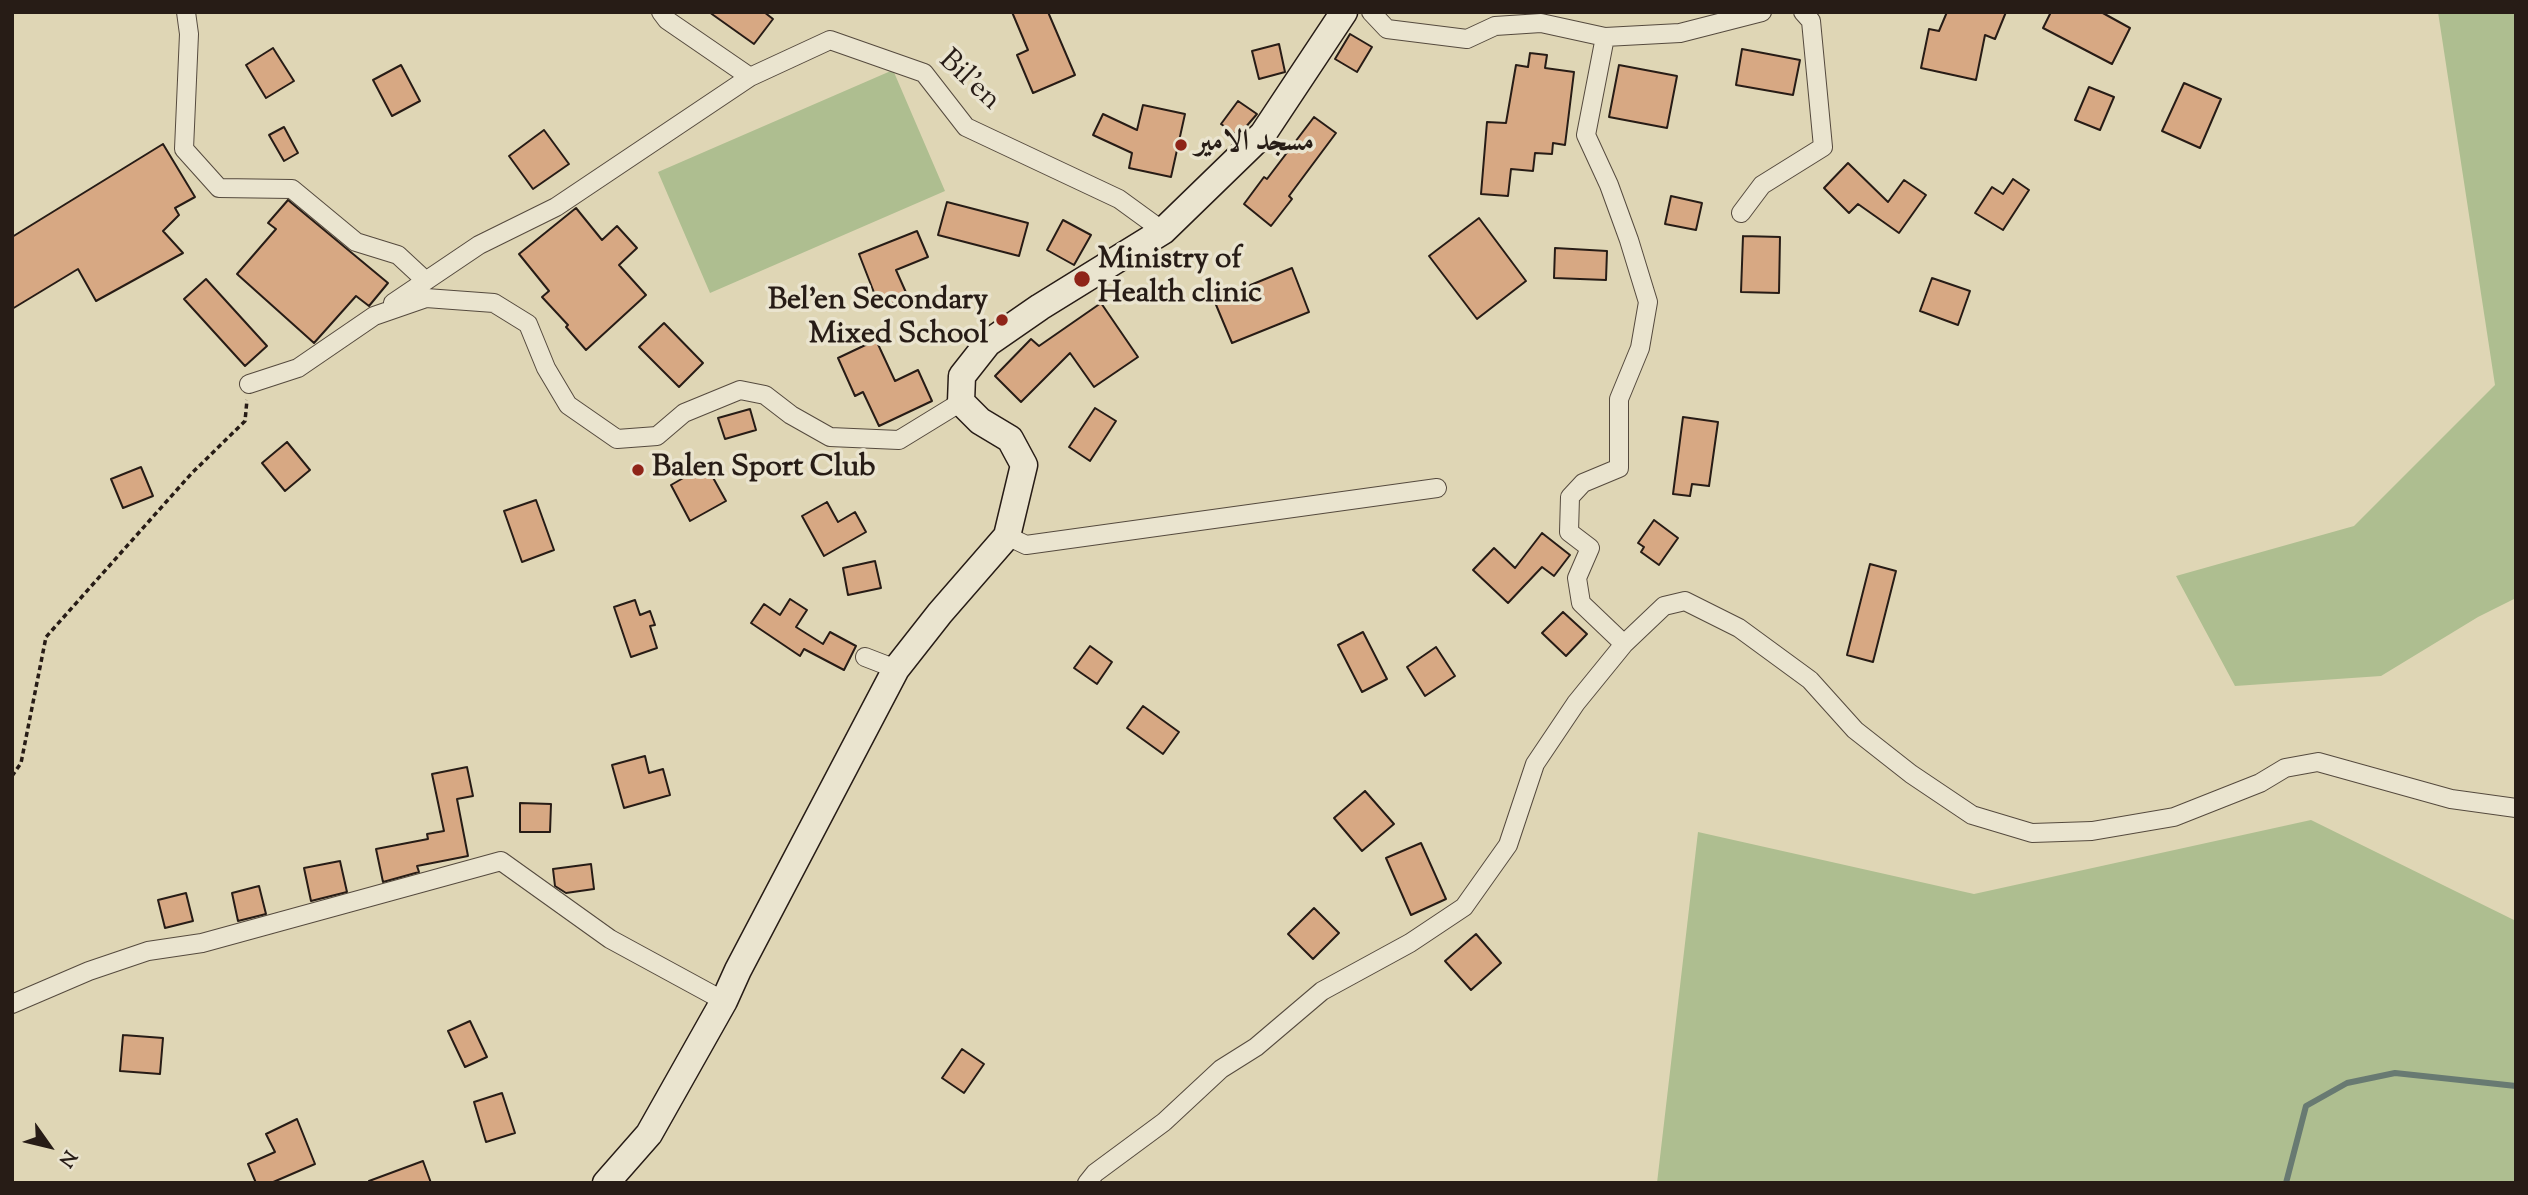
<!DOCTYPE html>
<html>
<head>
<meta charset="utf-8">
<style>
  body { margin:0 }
  #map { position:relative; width:2528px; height:1195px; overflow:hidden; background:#dfd6b5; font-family:"Sorts Mill Goudy",serif }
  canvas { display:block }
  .frame { position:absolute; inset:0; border:14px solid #271c16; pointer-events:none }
  .north { position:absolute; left:14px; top:1111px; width:70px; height:70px; -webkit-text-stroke:5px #eae4cf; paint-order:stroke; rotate:124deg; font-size:19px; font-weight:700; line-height:28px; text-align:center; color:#271c16 }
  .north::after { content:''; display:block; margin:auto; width:24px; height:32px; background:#271c16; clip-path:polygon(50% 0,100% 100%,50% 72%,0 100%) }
</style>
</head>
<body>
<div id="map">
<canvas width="2528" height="1195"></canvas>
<div class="frame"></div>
<div class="north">N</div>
</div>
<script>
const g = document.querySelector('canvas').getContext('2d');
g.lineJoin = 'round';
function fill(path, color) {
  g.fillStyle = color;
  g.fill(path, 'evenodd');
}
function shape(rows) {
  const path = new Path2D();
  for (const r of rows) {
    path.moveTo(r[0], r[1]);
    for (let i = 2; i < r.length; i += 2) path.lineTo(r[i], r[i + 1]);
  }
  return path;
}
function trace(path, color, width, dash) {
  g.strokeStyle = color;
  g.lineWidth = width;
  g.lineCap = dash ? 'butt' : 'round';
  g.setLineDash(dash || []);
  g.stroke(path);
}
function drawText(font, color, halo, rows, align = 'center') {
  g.font = font + ' "Sorts Mill Goudy",Amiri,serif';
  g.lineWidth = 7;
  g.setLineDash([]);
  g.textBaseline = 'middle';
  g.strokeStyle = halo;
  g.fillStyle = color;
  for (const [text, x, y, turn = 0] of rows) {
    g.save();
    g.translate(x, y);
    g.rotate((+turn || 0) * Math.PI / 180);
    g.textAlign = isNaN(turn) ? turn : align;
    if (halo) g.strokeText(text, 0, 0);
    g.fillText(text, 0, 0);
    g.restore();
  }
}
fill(shape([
  [2438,12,2516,12,2516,598,2478,617,2381,676,2235,686,2176,576,2354,526,2495,385],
  [893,70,945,191,710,293,658,172],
  [2311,820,2516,921,2516,1183,1657,1183,1698,832,1974,894]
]), '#aebe90');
trace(shape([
  [2286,1183,2306,1106,2347,1083,2395,1073,2516,1086]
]), '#687a72', 6);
const building = shape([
  [709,12,764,12,773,19,754,44,709,12],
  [1012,12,1048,12,1075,75,1033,93,1017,55,1028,50,1012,12],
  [1947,12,2006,12,1995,39,1985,35,1976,80,1921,68,1929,29,1939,31,1947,12],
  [2051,12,2101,12,2130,28,2112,64,2043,28,2051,12],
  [1350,34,1372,47,1357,72,1335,59,1350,34],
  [1279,44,1285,72,1259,79,1252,51,1279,44],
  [273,48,294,81,266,98,246,65,273,48],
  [1742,49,1800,60,1793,95,1736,85,1742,49],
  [1530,53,1547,55,1545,68,1574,72,1565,145,1553,143,1552,154,1535,153,1533,171,1511,169,1508,196,1481,194,1487,122,1506,123,1516,65,1528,67,1530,53],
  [401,65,420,101,392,116,373,80,401,65],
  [1619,65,1677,76,1667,128,1609,117,1619,65],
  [2184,83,2221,99,2200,148,2162,131,2184,83],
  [2089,87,2114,97,2100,130,2075,120,2089,87],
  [1238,101,1257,114,1238,136,1221,124,1238,101],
  [1143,105,1185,114,1171,177,1129,168,1132,153,1093,135,1103,114,1137,130,1143,105],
  [1314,117,1336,133,1289,196,1292,199,1271,226,1244,204,1264,177,1267,179,1314,117],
  [284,127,298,153,284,161,269,135,284,127],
  [544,130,569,164,533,189,509,156,544,130],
  [163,144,195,197,175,208,179,215,163,231,183,253,96,301,78,269,12,309,12,237,163,144],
  [1848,163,1888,202,1904,180,1926,195,1899,233,1858,204,1849,213,1824,188,1848,163],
  [2013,179,2029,190,2003,230,1975,213,1992,187,2003,194,2013,179],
  [1671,196,1702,203,1696,230,1665,224,1671,196],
  [288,200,388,283,369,306,356,296,314,343,237,274,276,229,268,223,288,200],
  [947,202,1028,223,1019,256,938,235,947,202],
  [576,208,602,240,617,226,637,248,619,265,646,295,586,350,566,327,568,325,542,297,549,291,519,254,576,208],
  [1479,218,1526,281,1477,319,1429,256,1479,218],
  [1063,220,1091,235,1074,265,1047,250,1063,220],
  [917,231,928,257,896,270,908,297,880,308,859,254,917,231],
  [1743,236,1780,237,1779,293,1741,292,1743,236],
  [1555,248,1607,251,1606,280,1554,278,1555,248],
  [1292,268,1309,312,1232,343,1214,300,1292,268],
  [1932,278,1970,291,1958,325,1920,311,1932,278],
  [206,279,267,346,245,366,184,299,206,279],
  [1101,303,1138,357,1094,387,1070,353,1021,402,995,376,1031,339,1039,346,1101,303],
  [664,323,703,363,679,387,639,347,664,323],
  [876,340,895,381,918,370,932,401,879,426,863,392,855,396,838,358,876,340],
  [1095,408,1116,421,1090,461,1069,447,1095,408],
  [750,409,756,430,725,439,718,418,750,409],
  [1683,417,1718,422,1709,486,1692,484,1690,496,1673,494,1683,417],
  [287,442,310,470,285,491,262,463,287,442],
  [706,465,726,501,690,521,671,485,706,465],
  [141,467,153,496,123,508,111,479,141,467],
  [536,500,554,550,522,562,504,511,536,500],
  [827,502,838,522,855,512,866,532,824,556,802,516,827,502],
  [1654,520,1678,538,1659,565,1641,552,1644,547,1638,543,1654,520],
  [1542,533,1570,555,1554,576,1542,567,1508,603,1473,570,1494,548,1515,568,1542,533],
  [875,561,881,588,848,595,843,568,875,561],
  [1870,564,1896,571,1873,662,1847,655,1870,564],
  [790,599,807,610,796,627,823,644,830,632,856,646,844,670,804,649,800,656,751,623,764,604,780,615,790,599],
  [635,600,640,615,650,611,655,625,650,626,657,648,631,657,614,607,635,600],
  [1563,612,1587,634,1566,656,1542,633,1563,612],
  [1363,632,1387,679,1362,692,1338,645,1363,632],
  [1090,646,1112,662,1097,684,1074,668,1090,646],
  [1436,647,1455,676,1425,696,1407,667,1436,647],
  [1143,706,1179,732,1163,754,1127,728,1143,706],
  [645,756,649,773,663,769,670,795,624,808,612,765,645,756],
  [467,767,473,796,457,799,468,856,417,866,419,872,383,882,376,849,428,839,427,834,444,831,432,774,467,767],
  [1365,791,1394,824,1362,851,1334,818,1365,791],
  [520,803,551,804,550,832,520,832,520,803],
  [1421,843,1446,899,1411,915,1386,858,1421,843],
  [340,861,347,892,311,901,304,868,340,861],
  [591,864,594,889,566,893,555,886,553,869,591,864],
  [259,886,266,914,238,921,232,893,259,886],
  [186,893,193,921,165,928,158,900,186,893],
  [1314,908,1339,933,1313,959,1288,934,1314,908],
  [1476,934,1501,963,1471,990,1445,961,1476,934],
  [470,1021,487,1057,465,1067,448,1031,470,1021],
  [123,1035,163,1038,160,1074,120,1071,123,1035],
  [962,1049,984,1064,964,1093,942,1078,962,1049],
  [502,1093,515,1133,486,1142,474,1102,502,1093],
  [297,1119,315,1164,271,1183,256,1183,248,1164,275,1152,266,1134,297,1119],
  [423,1161,431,1183,369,1183,369,1181,423,1161]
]);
fill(building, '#d7a883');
trace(building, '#271c16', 2);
const street = shape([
  [186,12,189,34,184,149,219,188,292,189,356,242,398,255,426,281],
  [661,12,667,20,750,77,830,40,924,73,966,127,1119,199,1163,231],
  [1371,12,1387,29,1467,39,1495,26,1541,23,1605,37,1680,33,1762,12],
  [1605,37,1586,135,1609,185,1629,240,1648,302,1640,348,1619,399,1619,468,1583,483,1570,497,1569,532,1590,548,1577,578,1581,603,1624,644],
  [1741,213,1762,185,1823,147,1811,21,1803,12],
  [393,303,479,245,556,207,750,77],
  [249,384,298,368,374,316,426,298,494,303,528,324,546,368,568,405,617,439,657,436,684,413,740,390,765,395,791,415,830,437,899,440,961,402],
  [1007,536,1026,545,1437,488],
  [865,657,896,669],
  [12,1004,89,971,148,951,202,943,501,861,610,939,724,1001],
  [1087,1183,1095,1173,1164,1122,1221,1069,1256,1047,1322,991,1410,943,1464,907,1508,845,1535,764,1576,703,1624,644,1664,606,1685,601,1739,628,1810,680,1855,730,1911,774,1972,815,2032,833,2092,831,2174,817,2260,783,2285,768,2318,762,2451,799,2516,808]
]);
const secondary = shape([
  [606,1183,649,1134,724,1001,738,970,896,669,940,613,1007,536,1024,465,1010,439,980,421,961,402,962,376,988,343,1040,307,1163,231,1263,134,1344,12]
]);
trace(street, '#554a3e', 20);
trace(secondary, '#271c16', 29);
trace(shape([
  [12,776,21,763,46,637,191,474,245,421,247,400]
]), '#271c16', 3.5, [5, 3.5]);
trace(street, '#eae4cf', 18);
trace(secondary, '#eae4cf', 26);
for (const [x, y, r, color] of [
  [1181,145,7,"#8f2418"],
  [1082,279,9,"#8f2418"],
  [1002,320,7,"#8f2418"],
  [638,470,7,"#8f2418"]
]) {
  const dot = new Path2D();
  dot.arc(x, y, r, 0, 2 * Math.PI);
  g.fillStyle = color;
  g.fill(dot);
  trace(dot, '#eae4cf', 2.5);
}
drawText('30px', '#271c16', '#eae4cf', [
  ["Bil'en",968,82,43]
]);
drawText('bold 30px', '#271c16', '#eae4cf', [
  ["مسجد الامير",1195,145],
  ["Ministry of",1098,262],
  ["Health clinic",1098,296],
  ["Bel'en Secondary",988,303,"right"],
  ["Mixed School",988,337,"right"],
  ["Balen Sport Club",652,470]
], 'left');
</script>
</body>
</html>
